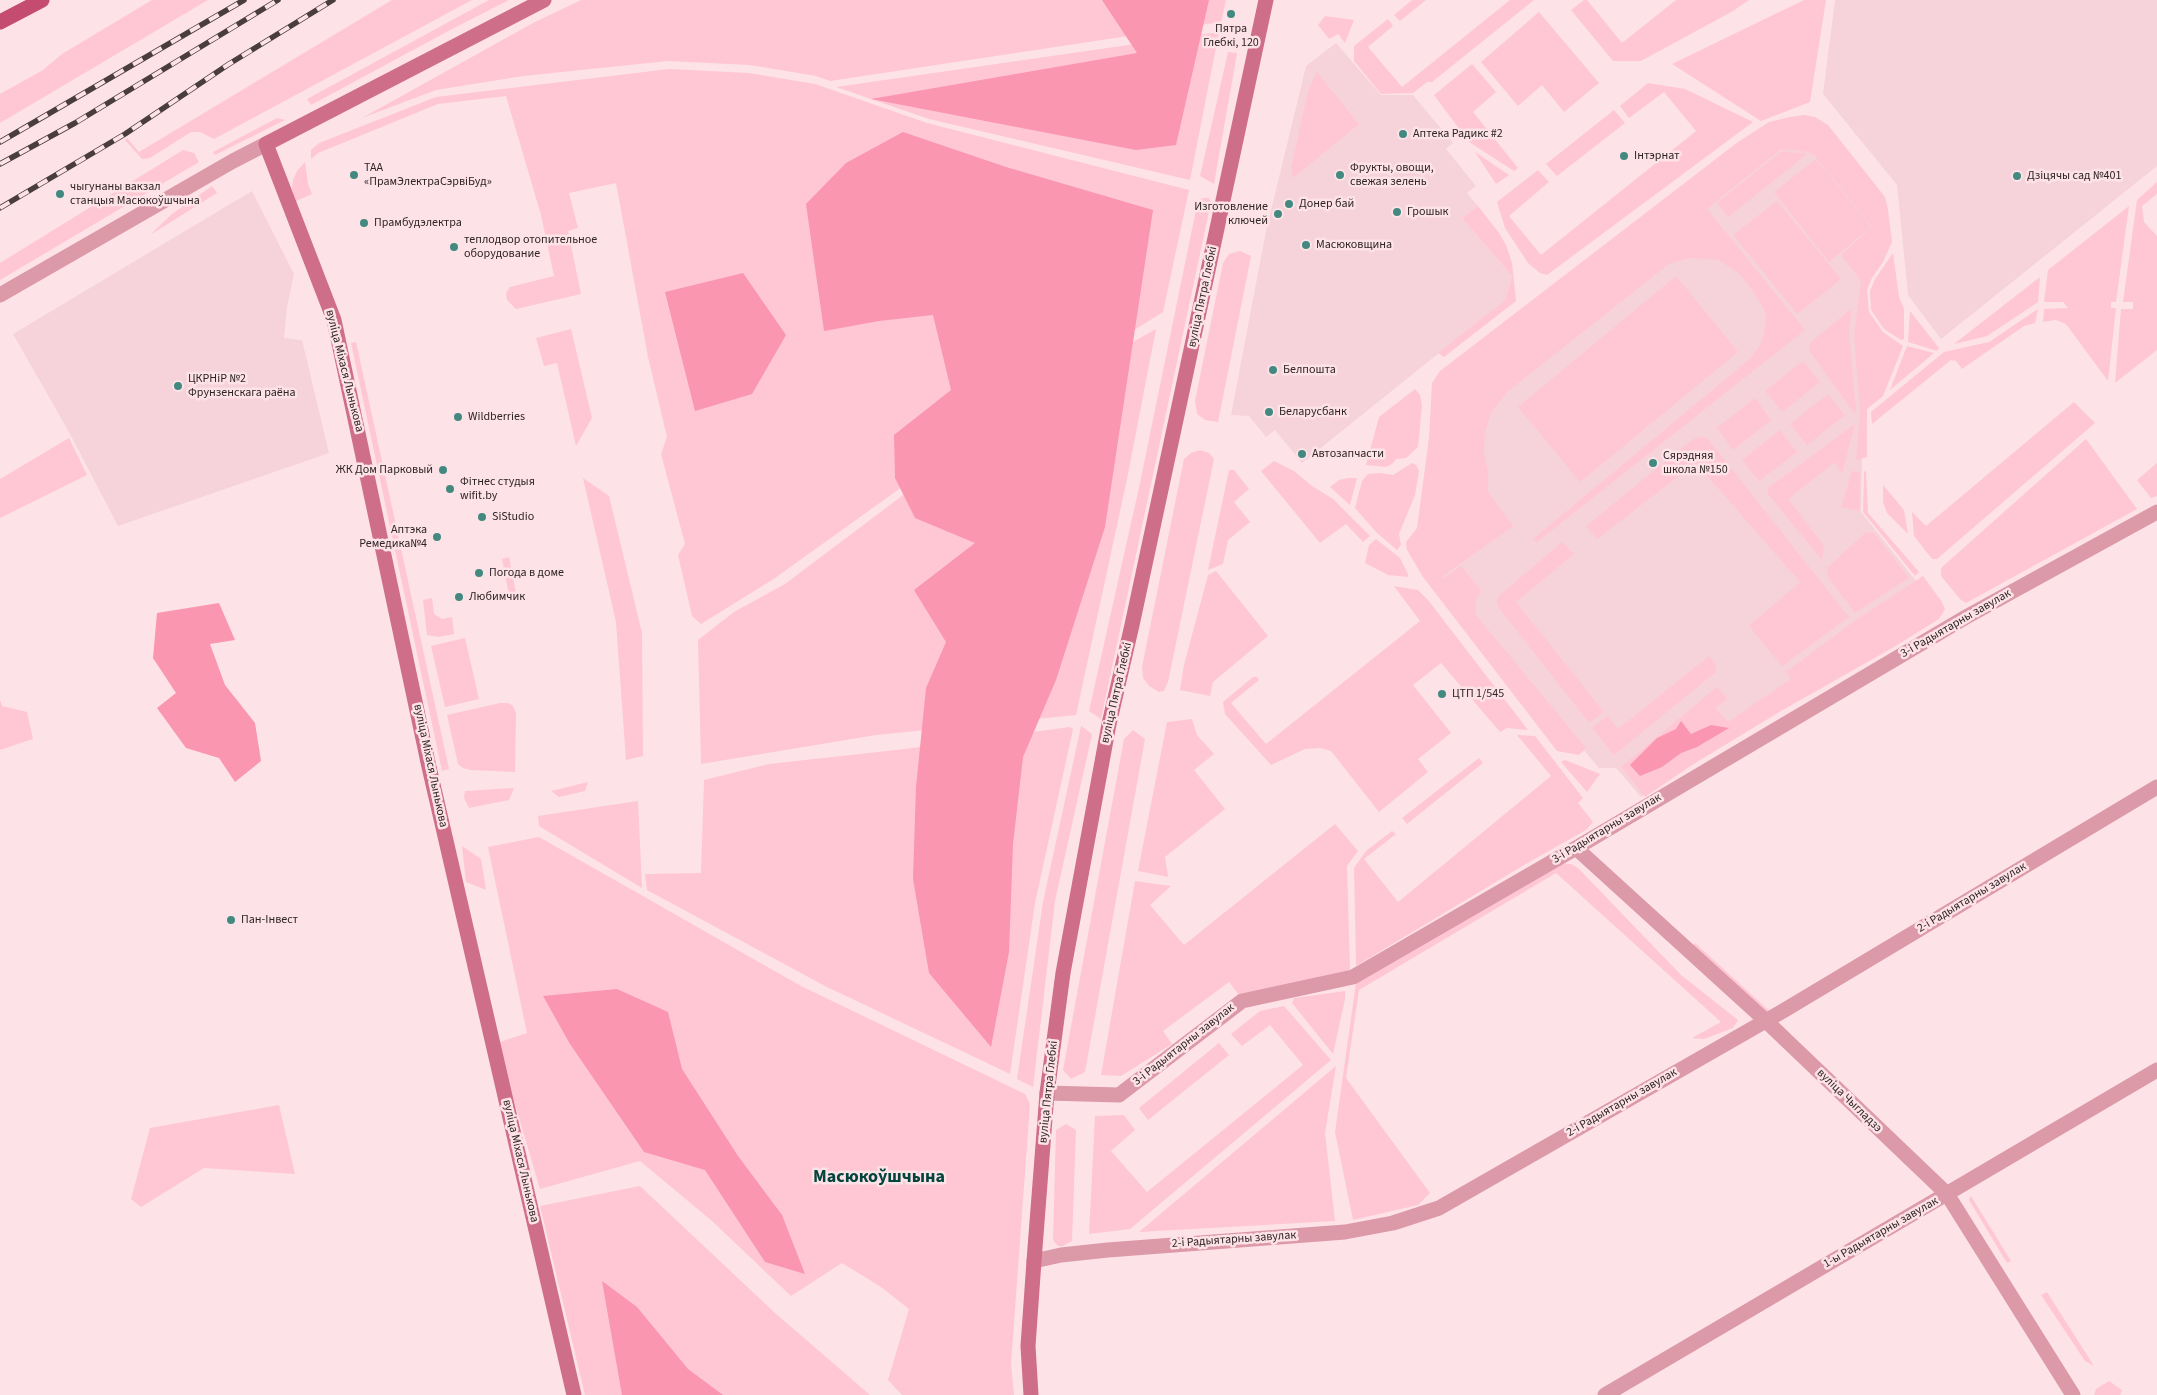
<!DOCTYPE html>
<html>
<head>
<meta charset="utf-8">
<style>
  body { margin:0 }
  canvas { display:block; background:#fde2e7 }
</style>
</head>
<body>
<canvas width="2157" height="1395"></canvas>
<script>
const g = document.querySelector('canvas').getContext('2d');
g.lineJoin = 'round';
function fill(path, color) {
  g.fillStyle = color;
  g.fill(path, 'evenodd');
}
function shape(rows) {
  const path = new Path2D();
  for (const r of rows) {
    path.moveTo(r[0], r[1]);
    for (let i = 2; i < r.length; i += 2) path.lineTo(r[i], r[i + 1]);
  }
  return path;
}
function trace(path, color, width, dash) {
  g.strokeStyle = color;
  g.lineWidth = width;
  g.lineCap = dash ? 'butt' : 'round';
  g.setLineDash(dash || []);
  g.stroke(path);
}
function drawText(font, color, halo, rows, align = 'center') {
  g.font = font + ' "Source Sans 3",sans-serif';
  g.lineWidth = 5;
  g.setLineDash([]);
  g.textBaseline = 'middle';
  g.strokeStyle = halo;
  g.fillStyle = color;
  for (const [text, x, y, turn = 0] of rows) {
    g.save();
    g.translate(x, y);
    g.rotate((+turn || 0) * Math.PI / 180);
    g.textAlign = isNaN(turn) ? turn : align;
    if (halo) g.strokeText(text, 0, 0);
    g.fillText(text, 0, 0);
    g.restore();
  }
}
fill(shape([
  [1835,0,2157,0,2157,166,1941,339,1908,295,1897,185,1823,94],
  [1336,43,1381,95,1413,95,1453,143,1446,149,1476,186,1467,193,1478,206,1462,218,1512,276,1505,300,1302,463,1275,430,1266,437,1249,416,1231,415,1266,231,1306,66],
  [1826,138,1876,202,1865,285,1861,512,1932,601,1765,711,1641,797,1616,768,1599,768,1439,580,1444,413,1782,140],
  [252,191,294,274,287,307,284,338,302,340,329,453,118,526,69,432,13,334]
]), '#f6d3da');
fill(shape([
  [152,0,208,0,0,123,0,94,43,70,62,54],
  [392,0,472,0,214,139,200,132,191,132,150,158,142,159,125,140,127,138,139,152],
  [489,0,509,0,454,28,311,105,307,99],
  [581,0,1226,0,1221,22,830,81,816,76,750,65,668,61,523,76,436,90,362,118,533,23],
  [1412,0,1426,0,1400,21,1394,15],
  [1510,0,1534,0,1432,82,1427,82,1413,93,1381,94,1354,61,1354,46,1388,19,1393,26,1368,47,1402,87],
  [1584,0,1587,0,1622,43,1676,0,1749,0,1733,11,1641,61,1613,61,1571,10],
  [1804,0,1826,0,1810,102,1761,121,1672,64],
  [1539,12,1599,83,1564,112,1542,85,1518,106,1481,62],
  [1325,16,1354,20,1345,43,1338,34,1329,39,1318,25],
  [1219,32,1190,180,929,119,836,87],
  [1228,52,1237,53,1214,184,1200,176],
  [1472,64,1496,92,1473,112,1518,168,1514,171,1469,142,1434,95],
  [669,69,749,73,815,84,927,123,1189,190,1163,312,1026,398,775,578,701,624,692,616,678,555,685,544,661,454,667,437,648,357,616,183,569,193,578,228,568,231,581,294,516,309,507,300,506,293,510,287,554,276,541,215,506,96,438,104,318,153,311,159,311,150,319,143,436,97],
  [1317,72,1359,124,1293,178,1291,168,1308,91],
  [1648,83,1685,89,1753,122,1547,275,1540,273,1528,263,1505,228,1497,202,1538,170,1549,182,1509,216,1541,255,1696,131,1664,92,1629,118,1620,106],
  [1614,110,1625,123,1557,176,1546,164],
  [1804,115,1815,117,1828,125,1885,197,1888,210,1892,242,1883,262,1872,278,1867,290,1869,312,1883,332,1903,346,1883,396,1867,409,1867,457,1856,460,1860,412,1854,335,1861,281,1841,255,1872,227,1814,155,1808,152,1781,149,1707,209,1805,330,1537,542,1533,539,1751,358,1760,345,1764,333,1766,317,1761,303,1741,275,1719,260,1689,258,1669,264,1507,392,1491,413,1485,433,1484,453,1488,472,1488,492,1513,526,1443,576,1443,579,1461,566,1481,590,1476,599,1476,615,1586,748,1579,755,1557,751,1423,577,1407,550,1406,542,1417,528,1429,438,1432,383,1440,371,1738,142,1769,122,1790,117],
  [277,118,285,120,215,155,213,152],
  [183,150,194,153,199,162,0,280,0,263],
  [1782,151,1807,154,1728,217,1717,203],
  [1475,152,1509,175,1496,184],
  [1816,159,1871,227,1829,262,1774,192],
  [305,162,308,184,312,194,294,202,292,188,293,180,297,171],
  [2157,182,2157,194,2142,206,2144,222,2157,236,2157,350,2115,383,2121,309,2133,309,2133,302,2123,302,2137,200],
  [212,186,217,193,150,235,172,214],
  [1204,198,1209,198,1211,202,1101,719,1089,711,1140,483,1198,200],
  [1777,201,1841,279,1797,314,1733,235],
  [1478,206,1499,233,1506,245,1512,263,1516,301,1444,357,1438,353,1505,300,1512,276,1462,218],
  [2129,206,2116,302,2111,302,2111,308,2116,308,2108,381,2066,324,2056,320,2043,322,2044,309,2068,308,2063,302,2044,302,2048,270],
  [1240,251,1251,256,1218,422,1205,420,1197,414,1195,401,1223,263,1229,254],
  [1893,253,1899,297,1904,309,1904,339,1901,340,1884,329,1871,310,1870,291,1875,279],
  [1676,276,1738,352,1580,482,1518,407],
  [2040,277,2038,302,1987,336,1954,344],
  [1852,308,1849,331,1856,410,1854,413,1809,350,1809,344],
  [2038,309,2035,323,2024,326,1962,369,1956,361,1951,360,1872,424,1871,412,1944,352,1989,342],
  [1910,311,1939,348,1937,351,1908,342],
  [571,329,592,418,576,446,557,363,544,366,536,338],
  [1156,329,1127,479,1076,715,876,735,701,764,698,640,734,612,785,584,1028,401],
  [356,342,449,769,442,771,351,343],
  [1907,346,1934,353,1890,390],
  [1803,361,1820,382,1782,412,1765,391],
  [1415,389,1420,395,1422,405,1418,447,1406,458,1396,459,1392,464,1386,467,1366,465,1379,417],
  [1828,394,1845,415,1807,445,1790,424],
  [1755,398,1771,420,1733,450,1717,428],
  [2074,402,2095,423,1937,559,1932,559,1914,536,1912,512,1926,526],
  [1855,424,1842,474,1835,462,1788,499,1824,546,1822,560,1768,494,1768,488],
  [1780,430,1797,452,1759,481,1742,460],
  [1698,437,1707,438,1849,617,1782,666,1749,626,1800,582,1696,463,1597,539,1586,526,1692,440],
  [69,438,87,475,0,518,0,479],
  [2086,439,2137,509,1966,603,1960,599,1941,576,1941,568],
  [1200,450,1209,453,1214,459,1168,682,1164,691,1159,692,1149,686,1143,678,1142,667,1184,459,1191,453],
  [1274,461,1294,471,1312,486,1333,499,1370,536,1363,542,1346,524,1320,543,1261,471],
  [1412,463,1416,465,1419,471,1415,495,1399,534,1401,545,1397,550,1377,533,1355,508,1362,481,1368,474,1380,473,1393,475],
  [2157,463,2157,496,2151,498,2137,480],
  [1229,470,1234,470,1249,489,1234,502,1250,522,1228,540,1223,564,1208,570],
  [1852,471,1860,472,1859,511,1841,507],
  [1864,471,1866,472,1868,513,1919,572,1915,576,1863,512],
  [583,478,609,496,642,633,643,756,626,760,616,622],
  [1348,478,1357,478,1350,505,1330,487,1339,480],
  [1883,485,1904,510,1908,534,1887,513,1883,502],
  [1866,532,1874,533,1909,578,1855,613,1828,577,1827,568],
  [1376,539,1400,558,1408,574,1408,577,1388,575,1365,563,1369,545],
  [1562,542,1574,554,1516,602,1604,712,1589,723,1499,608,1497,602,1498,597],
  [509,557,517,598,510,600,502,559],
  [1216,571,1268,636,1213,682,1210,696,1180,690,1184,665,1208,575],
  [1923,576,1942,602,1945,609,1939,619,1894,647,1781,711,1692,765,1645,797,1621,767,1717,687,1727,699,1715,708,1728,722,1791,679,1786,672,1856,620],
  [1394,586,1418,590,1428,600,1528,730,1507,728,1500,732,1441,663,1413,685,1451,733,1418,759,1428,772,1379,812,1331,751,1320,748,1305,749,1271,765,1225,714,1223,702,1253,677,1257,677,1259,680,1231,703,1266,744,1420,621],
  [432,598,434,614,442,619,452,617,454,634,438,637,427,635,423,600],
  [465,638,479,699,445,707,431,646],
  [1709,656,1716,664,1716,672,1614,755,1592,728,1607,716,1618,729],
  [0,700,2,706,27,712,33,739,0,750],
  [500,703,508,703,513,706,516,713,515,772,470,770,463,768,458,764,447,715],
  [1192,719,1197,735,1214,754,1194,770,1225,809,1165,857,1168,877,1138,871,1167,722],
  [1081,726,1092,734,1055,901,1033,1087,1017,1079,1043,902],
  [1070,727,1073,729,1035,903,1010,1074,825,986,647,890,645,874,701,873,704,780,769,764,905,749],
  [1133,730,1145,739,1085,1072,1071,1079,1063,1070,1124,739],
  [1517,735,1535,736,1583,798,1578,803,1593,822,1586,830,1524,865,1356,966,1354,868,1366,851,1392,831,1396,834,1364,859,1398,902,1551,776],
  [1479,758,1483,763,1407,824,1402,818],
  [1565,760,1600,774,1587,792,1561,762],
  [588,782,585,791,559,797,551,791],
  [514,788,509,800,469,808,464,798,465,791],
  [638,801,642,888,539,826,538,816],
  [1335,824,1358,851,1347,866,1350,972,1239,995,1229,982,1163,1031,1172,1044,1121,1076,1101,1075,1135,881,1171,886,1150,905,1184,945],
  [539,837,801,986,1025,1094,1030,1104,1011,1364,1014,1395,902,1395,888,1380,909,1309,881,1287,842,1263,791,1296,712,1221,640,1161,540,1189,497,1043,527,1033,488,847],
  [462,846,481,859,486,890,466,882],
  [1560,863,1571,864,1578,868,1681,975,1738,1020,1733,1028,1704,1039,1692,1038,1721,1022,1556,873,1359,990,1346,1078,1430,1193,1418,1205,1353,1220,1335,1132,1356,983],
  [1695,943,1776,1017,1769,1017,1692,947],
  [1345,991,1345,999,1333,1054,1292,1003,1294,998],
  [1284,1006,1331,1060,1130,1229,1089,1234,1095,1116,1124,1115,1135,1130,1111,1151,1147,1192,1303,1065,1270,1025,1242,1046,1231,1034,1260,1011],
  [1219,1043,1229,1055,1148,1120,1139,1108],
  [1336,1066,1325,1133,1335,1221,1139,1232],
  [279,1105,295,1174,204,1168,141,1207,131,1199,150,1128],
  [1066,1124,1076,1130,1072,1241,1063,1246,1058,1246,1053,1240,1056,1130],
  [640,1186,775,1313,870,1395,585,1395,540,1206],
  [1971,1196,2011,1261,2007,1263,1969,1200],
  [2047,1292,2094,1366,2085,1361,2041,1295],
  [2109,1381,2122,1390,2120,1395,2094,1395,2096,1389]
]), '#ffc7d3');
fill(shape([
  [1102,0,1209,0,1176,145,1136,150,871,99,1137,53],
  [903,132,1006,167,1153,210,1105,527,1056,680,1023,757,1013,844,1009,952,991,1047,929,973,913,879,916,787,926,688,946,642,914,590,975,543,915,518,895,478,894,435,951,390,933,315,879,321,824,331,806,204,846,163],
  [743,273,786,335,752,394,695,411,665,292],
  [219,603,235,640,210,644,225,685,255,723,261,761,235,782,219,758,186,748,157,708,176,693,153,658,157,613],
  [1681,721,1691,734,1711,725,1729,728,1697,747,1681,753,1662,767,1640,776,1630,765,1657,738,1676,729],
  [617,989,668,1012,682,1069,738,1156,782,1215,805,1274,765,1262,705,1170,644,1152,570,1044,543,996],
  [602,1281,637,1307,688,1369,723,1395,622,1395]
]), '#fa96af');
trace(shape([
  [0,295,233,161,266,144],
  [1576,848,1765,1020,1947,1194,2073,1395],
  [1047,1093,1119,1095,1242,1001,1353,977,1576,848,1966,617,2157,512],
  [1034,1261,1061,1255,1108,1250,1345,1232,1393,1223,1439,1208,1783,1011,2157,787],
  [1605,1395,2157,1070]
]), '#dc99a8', 15);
trace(shape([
  [544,0,266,144,334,320,429,767,574,1395],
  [1031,1395,1028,1346,1034,1261,1047,1093,1063,973,1109,724,1132,625,1266,0]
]), '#cf6e88', 15);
trace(shape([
  [0,22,42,0]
]), '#c44c71', 15);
const rail = shape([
  [0,142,244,0],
  [0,164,75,123,278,0],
  [0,208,125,134,229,64,333,0]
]);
trace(rail, '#493d3f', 5.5);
trace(rail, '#fde2e7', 4, [11]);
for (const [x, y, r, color] of [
  [1231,14,5,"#438980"],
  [1403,134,5,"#438980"],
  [1624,156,5,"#438980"],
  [354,175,5,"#438980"],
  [1340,175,5,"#438980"],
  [2017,176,5,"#438980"],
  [60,194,5,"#438980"],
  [1289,204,5,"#438980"],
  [1397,212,5,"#438980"],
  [1278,214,5,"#438980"],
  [364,223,5,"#438980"],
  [1306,245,5,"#438980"],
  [454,247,5,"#438980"],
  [1273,370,5,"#438980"],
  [178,386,5,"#438980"],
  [1269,412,5,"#438980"],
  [458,417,5,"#438980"],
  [1302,454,5,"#438980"],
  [1653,463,5,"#438980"],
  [443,470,5,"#438980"],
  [450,489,5,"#438980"],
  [482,517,5,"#438980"],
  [437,537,5,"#438980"],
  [479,573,5,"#438980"],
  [459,597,5,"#438980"],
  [1442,694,5,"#438980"],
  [231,920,5,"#438980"]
]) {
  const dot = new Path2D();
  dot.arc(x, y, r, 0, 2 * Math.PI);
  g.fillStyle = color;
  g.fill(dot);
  trace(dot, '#fde2e7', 2);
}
drawText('12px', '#2f2527', '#fde2e7', [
  ["Пятра",1231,29,"center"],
  ["Глебкі, 120",1231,43,"center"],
  ["Аптека Радикс #2",1413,134],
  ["Інтэрнат",1634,156],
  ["ТАА",364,168],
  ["«ПрамЭлектраСэрвіБуд»",364,182],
  ["Фрукты, овощи,",1350,168],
  ["свежая зелень",1350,182],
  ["Дзіцячы сад №401",2027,176],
  ["чыгунаны вакзал",70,187],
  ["станцыя Масюкоўшчына",70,201],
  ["Донер бай",1299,204],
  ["Изготовление",1268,207,"right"],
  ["ключей",1268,221,"right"],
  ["Грошык",1407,212],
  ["Прамбудэлектра",374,223],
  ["теплодвор отопительное",464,240],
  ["оборудование",464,254],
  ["Масюковщина",1316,245],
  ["Белпошта",1283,370],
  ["ЦКРНіР №2",188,379],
  ["Фрунзенскага раёна",188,393],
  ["Беларусбанк",1279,412],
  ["Wildberries",468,417],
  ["Автозапчасти",1312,454],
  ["Сярэдняя",1663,456],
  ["школа №150",1663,470],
  ["ЖК Дом Парковый",433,470,"right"],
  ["Фітнес студыя",460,482],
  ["wifit.by",460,496],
  ["SiStudio",492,517],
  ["Аптэка",427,530,"right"],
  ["Ремедика№4",427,544,"right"],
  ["Погода в доме",489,573],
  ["Любимчик",469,597],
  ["ЦТП 1/545",1452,694],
  ["Пан-Інвест",241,920]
], 'left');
drawText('12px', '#2f2527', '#fde2e7', [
  ["вуліца Пятра Глебкі",1203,297,-78],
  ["вуліца Міхася Лынькова",344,371,76],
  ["3-і Радыятарны завулак",1956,624,-30],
  ["вуліца Пятра Глебкі",1117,693,-77],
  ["вуліца Міхася Лынькова",430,766,78],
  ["3-і Радыятарны завулак",1607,829,-31],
  ["2-і Радыятарны завулак",1972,898,-31],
  ["3-і Радыятарны завулак",1184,1045,-38],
  ["вуліца Пятра Глебкі",1049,1092,-84],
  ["вуліца Чыгладзэ",1849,1101,44],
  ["2-і Радыятарны завулак",1622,1103,-30],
  ["вуліца Міхася Лынькова",520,1161,77],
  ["1-ы Радыятарны завулак",1881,1233,-30],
  ["2-і Радыятарны завулак",1234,1240,-4]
]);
drawText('bold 18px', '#03443d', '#fde2e7', [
  ["Масюкоўшчына",879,1178]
]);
</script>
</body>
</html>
